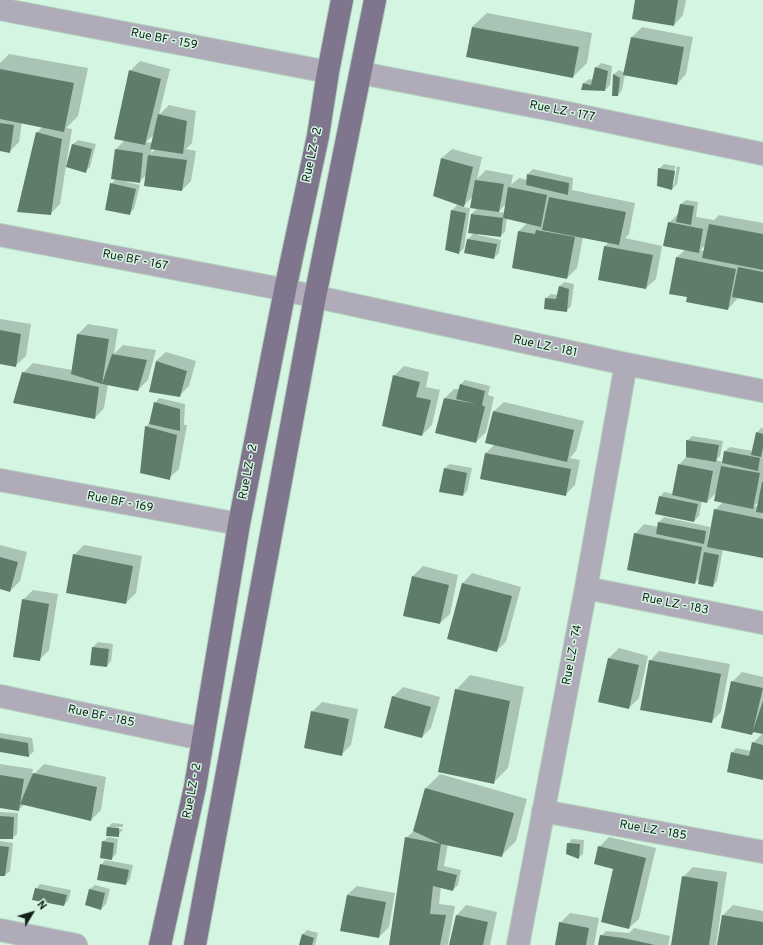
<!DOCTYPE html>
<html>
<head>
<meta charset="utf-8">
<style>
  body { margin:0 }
  #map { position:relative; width:763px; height:945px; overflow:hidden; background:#d4f5e1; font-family:Overpass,sans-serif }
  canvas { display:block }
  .north { position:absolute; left:12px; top:893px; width:40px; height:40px; -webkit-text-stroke:3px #d4f5e1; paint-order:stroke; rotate:52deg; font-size:11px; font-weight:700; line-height:16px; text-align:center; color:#142019 }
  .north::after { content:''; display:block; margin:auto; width:14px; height:18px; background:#142019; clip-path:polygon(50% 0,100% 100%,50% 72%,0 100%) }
</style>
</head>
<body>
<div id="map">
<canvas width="763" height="945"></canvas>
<div class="north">N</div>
</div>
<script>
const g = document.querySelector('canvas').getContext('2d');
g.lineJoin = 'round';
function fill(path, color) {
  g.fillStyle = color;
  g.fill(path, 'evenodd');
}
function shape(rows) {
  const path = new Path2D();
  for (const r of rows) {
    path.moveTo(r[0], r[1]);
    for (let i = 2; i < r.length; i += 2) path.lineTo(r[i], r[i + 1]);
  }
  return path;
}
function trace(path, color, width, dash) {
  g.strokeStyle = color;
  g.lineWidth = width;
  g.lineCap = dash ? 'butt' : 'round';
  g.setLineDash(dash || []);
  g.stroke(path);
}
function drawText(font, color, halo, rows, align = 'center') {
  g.font = font + ' Overpass,sans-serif';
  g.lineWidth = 3;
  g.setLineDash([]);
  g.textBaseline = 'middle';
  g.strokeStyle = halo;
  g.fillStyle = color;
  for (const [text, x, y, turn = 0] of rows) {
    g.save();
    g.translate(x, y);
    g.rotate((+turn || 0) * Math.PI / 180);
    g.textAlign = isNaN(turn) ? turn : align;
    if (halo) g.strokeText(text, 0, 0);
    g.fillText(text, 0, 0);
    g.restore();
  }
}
fill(shape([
  [636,0,686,0,683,15,674,25],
  [487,13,592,33,587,63,573,77,472,27],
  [642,27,693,37,686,74,677,84,625,74,622,90,618,95,613,95,614,74,619,70,625,73,632,37],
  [9,54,88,68,78,116,66,128,72,129,66,166,67,166,73,144,78,140,96,144,90,167,86,171,66,166,60,204,50,214,37,133,43,126,22,122,19,142,9,152,0,150,0,63],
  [140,61,170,69,159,115,169,105,196,111,192,143,186,149,196,151,191,181,182,190,146,175,139,182,127,180,127,182,140,185,134,209,129,214,111,184,116,179,116,149,125,140,130,71],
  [155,134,153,143,146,142],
  [152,148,156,149,151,153],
  [601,63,612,66,610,85,605,90,584,83,589,79,594,80,596,68],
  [452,149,482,157,477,179,486,170,513,175,511,185,519,178,528,180,528,174,533,169,573,178,572,190,635,203,629,234,625,238,662,246,656,279,646,288,605,246,609,242,583,237,577,268,567,278,513,268,519,231,528,222,507,218,505,232,500,236,478,234,478,235,501,240,499,253,494,258,465,252,468,239,474,233,471,214,478,208,473,196,463,207,470,208,464,248,459,253,446,249,452,210,457,205,462,206,462,205,435,196,442,158],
  [507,203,505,213,498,212],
  [664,164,680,167,677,184,672,189,659,169],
  [675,166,677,166,674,185,672,185],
  [686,200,698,202,696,217,714,220,719,215,763,223,763,302,738,297,737,299,728,309,688,296,677,257,685,250,669,223,679,213,681,204],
  [706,245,704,251,700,250],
  [564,282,574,284,571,306,566,311,546,298,551,294,558,295,559,287],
  [0,319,31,324,26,356,16,365,0,363],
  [88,324,118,329,114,354,123,345,156,350,148,380,138,390,108,384,104,408,95,418,23,373,33,363,72,370,78,334],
  [166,352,196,361,189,386,179,396,156,361],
  [404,366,429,372,426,387,440,390,432,425,422,435,394,376],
  [465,380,490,386,488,395,494,397,486,432,476,442,445,398,454,389,459,389,460,385],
  [159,398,185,404,184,425,187,425,179,469,169,478,146,427,150,422,155,403],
  [504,402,584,421,576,451,570,458,580,460,575,485,565,495,482,479,486,453,495,444,494,411],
  [761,428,763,428,763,557,723,549,717,581,713,586,700,578,695,583,635,534,644,524,658,527,659,522,664,517,710,527,708,539,710,539,715,510,723,502,717,492,707,502,702,500,699,516,694,521,660,497,664,492,673,494,679,465,687,456,687,441,692,436,723,441,720,456,716,460,723,462,725,451,730,447,753,451,757,433],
  [760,501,759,507,754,506],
  [450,464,472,468,467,491,463,495,445,468],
  [0,545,27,552,20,581,10,591,0,588],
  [84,545,142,556,136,593,126,603,74,555],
  [423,566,458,575,450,614,440,623,404,615,413,576],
  [472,573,521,587,506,642,496,651,448,638,463,583],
  [33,590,58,594,49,650,39,660,23,600],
  [98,642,113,644,111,661,107,666,93,647],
  [619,648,648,656,639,698,629,708,609,658],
  [659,651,730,664,721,712,711,722,650,661],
  [742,672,763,677,763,733,755,731,752,734,732,682],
  [470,675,524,687,508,768,493,783,456,690],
  [403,687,440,697,431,728,422,737,393,697],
  [322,702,358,709,351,745,341,755,312,712],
  [0,733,32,738,34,751,29,756,0,751],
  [763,733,763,779,732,753,736,748,751,751,753,743],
  [0,764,33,769,32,776,44,764,106,777,101,810,91,820,25,804,18,810,0,807],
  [440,774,527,799,516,841,501,856,448,844,444,866,461,870,458,885,453,890,441,887,439,904,455,906,448,944,447,945,390,945,406,838,415,830,426,788],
  [0,812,18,813,17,834,12,838,0,838],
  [112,823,123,824,123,827,111,827,111,829,123,829,118,836,108,828],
  [108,837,118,839,116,854,111,859,103,842],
  [609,837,656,848,639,919,629,928,615,868,599,847],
  [572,839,584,840,583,854,578,858,568,844],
  [0,841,13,843,10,871,5,875,0,875],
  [105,860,133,865,130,879,126,884,101,865],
  [693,867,727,872,716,945,672,945,683,877],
  [40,884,71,890,68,901,64,905,36,889],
  [95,885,110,889,106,904,101,909,90,889],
  [357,886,395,893,389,927,379,937,347,895],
  [466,905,497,912,490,945,450,945,457,915],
  [733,905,763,911,763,945,718,945,723,915],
  [570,913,599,918,594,945,556,945,560,923],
  [634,928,670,936,668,945,599,945,601,936,606,931,629,933],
  [307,930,318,933,315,945,300,945,302,935]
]), '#0003');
fill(shape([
  [635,0,678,0,674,26,632,19],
  [472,27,579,47,573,78,466,57],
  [631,37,684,47,677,85,623,75],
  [595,67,608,71,605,91,581,90,583,83,591,85],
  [0,69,74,83,64,132,0,119],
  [129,70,161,79,145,145,114,139],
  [613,74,620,78,618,96,612,96],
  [158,114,187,121,183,154,150,149],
  [0,123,14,125,10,153,0,151],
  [36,132,62,139,51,215,17,212],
  [72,144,92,149,86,173,66,167],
  [115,149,143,153,140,183,111,179],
  [148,155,187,160,182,191,144,186],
  [441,158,473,167,464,207,433,196],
  [658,168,675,171,672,190,657,186],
  [527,174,569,183,568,195,526,185],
  [475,180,504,184,499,212,470,208],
  [110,183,136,189,130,215,105,210],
  [508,187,547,195,541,227,503,218],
  [549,197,626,212,619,245,542,230],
  [680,204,694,206,691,225,676,222],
  [451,210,466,213,459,254,445,250],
  [471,214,503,218,501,237,468,233],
  [668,222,703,229,699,253,663,246],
  [709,224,763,234,763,270,702,258],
  [536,230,575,237,567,279,512,268,518,231,535,234],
  [467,239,497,244,494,259,464,253],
  [604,246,653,255,646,289,598,280],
  [676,257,736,269,728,310,686,302,687,297,669,294],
  [738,267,763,272,763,303,732,297],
  [559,286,569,289,567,312,544,309,545,298,556,299],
  [0,330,21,334,16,367,0,364],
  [77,334,109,339,102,384,112,354,147,360,138,391,102,384,71,374],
  [156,361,187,371,180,397,149,392],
  [22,372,99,387,95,419,13,403],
  [393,375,420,382,416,397,431,400,422,436,382,426],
  [460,384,485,391,482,405,485,407,476,443,435,433,444,398,476,404,456,399],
  [154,402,180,409,180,431,149,424],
  [493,411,574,430,567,462,485,443],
  [145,426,177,435,170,480,140,473],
  [756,432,763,434,763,448,761,457,751,455],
  [686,440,719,445,716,462,686,457],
  [724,451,760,458,758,471,722,463],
  [485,453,571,469,566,496,480,479],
  [678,464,713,471,707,503,672,495],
  [721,466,760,473,753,509,714,501],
  [444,468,467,473,463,496,439,492],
  [762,482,763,482,763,513,756,512],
  [659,496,698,504,694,522,655,514],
  [714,509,763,519,763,558,707,547],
  [658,522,706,531,704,544,656,534],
  [634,533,702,547,695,584,627,570],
  [704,552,719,555,713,587,698,584],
  [73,554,133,566,126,604,66,593],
  [0,557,18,562,10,592,0,589],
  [412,576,449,585,440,624,403,616],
  [462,583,512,596,497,652,447,639],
  [22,599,49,604,40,661,13,657],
  [92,647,109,649,107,667,90,665],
  [608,658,639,665,629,709,598,702],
  [649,660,721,674,712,723,640,710],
  [731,681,763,688,753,730,763,701,763,734,753,732,752,735,721,728],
  [455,689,510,701,494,784,438,772],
  [392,696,431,707,422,738,384,728],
  [311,711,349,719,342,756,304,748],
  [0,738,28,743,29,757,0,752],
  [752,742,763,745,763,780,727,772,731,752,749,756],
  [33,773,97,787,91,821,20,804,19,811,0,808,0,775,24,779,20,804],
  [425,788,514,813,502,857,441,844,437,870,457,875,453,891,433,886,430,914,446,915,440,945,389,945,405,837,441,844,413,831],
  [0,816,14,817,13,839,0,839],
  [107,827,119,828,119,837,106,836],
  [102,841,114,843,112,860,100,858],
  [567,843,580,844,579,859,566,854],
  [0,846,9,847,5,876,0,876],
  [598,846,646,858,629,929,601,922,613,869,594,864],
  [100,864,129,870,126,885,97,880],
  [682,876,718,882,709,945,671,945],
  [35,888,67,895,64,906,32,900],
  [89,889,105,893,101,910,85,905],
  [347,895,386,902,379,938,340,931],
  [456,915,488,922,483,945,449,945],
  [722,915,763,922,763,945,717,945],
  [559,922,589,928,586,945,555,945],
  [302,934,314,938,312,945,299,945],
  [600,935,623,938,655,945,598,945]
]), '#5f7c6b');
const minor = shape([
  [0,9,328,72],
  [361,73,558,111,763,154],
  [0,235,271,287,626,364,763,391],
  [0,480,239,524],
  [586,588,763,623],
  [0,696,188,736,203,737],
  [543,811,763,852],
  [0,930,76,945],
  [518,945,586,588,626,364]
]);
const major = shape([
  [160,945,195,787,239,524,285,290,318,136,328,72,342,0],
  [195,945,315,297,375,0]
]);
trace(minor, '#b1cfbd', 24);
trace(major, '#b1cfbd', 24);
trace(minor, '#b0abb8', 22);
trace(major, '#7f758c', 22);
drawText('12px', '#142019', '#d4f5e1', [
  ["Rue BF - 159",164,40,11],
  ["Rue LZ - 177",562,112,11],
  ["Rue LZ - 2",313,155,-78],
  ["Rue BF - 167",135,261,11],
  ["Rue LZ - 181",545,347,12],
  ["Rue LZ - 2",249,472,-79],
  ["Rue BF - 169",120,503,11],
  ["Rue LZ - 183",675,605,11],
  ["Rue LZ - 74",573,655,-79],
  ["Rue BF - 185",101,717,12],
  ["Rue LZ - 2",193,791,-79],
  ["Rue LZ - 185",653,831,10]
]);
</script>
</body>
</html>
